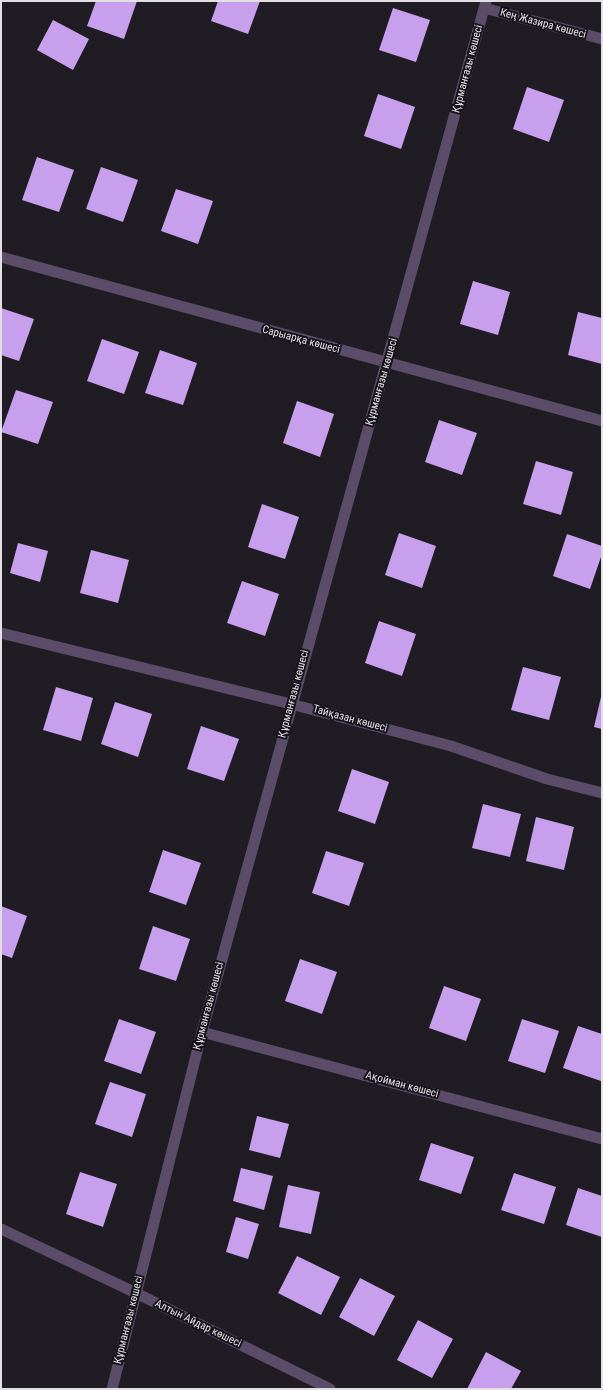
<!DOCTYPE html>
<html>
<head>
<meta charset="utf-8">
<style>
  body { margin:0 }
  #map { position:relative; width:603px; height:1390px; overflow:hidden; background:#201c23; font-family:"Roboto Condensed",sans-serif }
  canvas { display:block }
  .frame { position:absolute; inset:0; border:2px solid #e2e0e5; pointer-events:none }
</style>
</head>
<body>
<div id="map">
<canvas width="603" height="1390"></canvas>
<div class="frame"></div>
</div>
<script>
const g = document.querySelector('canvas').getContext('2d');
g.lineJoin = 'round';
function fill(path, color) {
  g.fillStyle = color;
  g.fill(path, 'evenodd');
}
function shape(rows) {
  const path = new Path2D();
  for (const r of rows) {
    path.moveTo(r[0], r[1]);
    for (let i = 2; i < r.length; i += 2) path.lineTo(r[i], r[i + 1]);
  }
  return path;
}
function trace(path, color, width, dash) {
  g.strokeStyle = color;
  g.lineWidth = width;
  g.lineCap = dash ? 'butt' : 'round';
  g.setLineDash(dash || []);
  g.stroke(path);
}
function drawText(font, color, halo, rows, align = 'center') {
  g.font = font + ' "Roboto Condensed",sans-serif';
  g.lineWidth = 4;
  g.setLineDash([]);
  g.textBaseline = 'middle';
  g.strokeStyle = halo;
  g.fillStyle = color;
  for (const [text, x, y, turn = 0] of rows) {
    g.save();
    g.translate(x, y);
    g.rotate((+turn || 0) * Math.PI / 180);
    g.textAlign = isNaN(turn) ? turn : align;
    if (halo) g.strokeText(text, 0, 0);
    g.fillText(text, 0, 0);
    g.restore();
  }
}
fill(shape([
  [96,1,137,1,124,39,87,26],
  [218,1,260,1,248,34,211,21],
  [393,8,430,20,416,62,379,50],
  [53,20,89,39,73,70,37,50],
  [527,87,564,100,549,142,513,129],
  [378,94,415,107,401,149,364,136],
  [37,157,74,170,59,212,22,200],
  [101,167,138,180,123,222,86,209],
  [176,189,213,201,198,244,161,231],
  [473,281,510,292,498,335,460,324],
  [1,308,34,319,19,361,1,355],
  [578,312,602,318,602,364,568,355],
  [102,339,139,352,124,394,87,381],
  [160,350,197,363,183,405,145,393],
  [16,390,53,402,38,444,1,432],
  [297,401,334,414,320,457,283,443],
  [439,420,477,433,462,475,425,462],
  [536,461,573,472,561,515,523,504],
  [262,504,299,517,285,559,248,547],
  [399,533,436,546,422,588,385,575],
  [567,534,602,546,602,554,590,589,553,576],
  [18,543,48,551,40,582,10,573],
  [91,550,129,560,118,603,80,593],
  [242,581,279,594,265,636,227,623],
  [379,621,416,634,402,676,365,663],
  [523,667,561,677,549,720,511,710],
  [56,687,93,698,81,741,43,730],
  [601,697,602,697,602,729,594,727],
  [115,702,152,714,138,757,101,744],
  [201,726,239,739,224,781,187,769],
  [352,769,389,782,375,824,338,811],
  [483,804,521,814,510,857,472,848],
  [536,817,574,827,564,870,526,861],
  [163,850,201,863,186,905,149,892],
  [326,851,364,863,349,906,312,893],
  [1,906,27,916,12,958,1,954],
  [153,926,190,939,176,981,139,969],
  [300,959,337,972,322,1014,285,1001],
  [444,986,481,999,466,1041,429,1028],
  [119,1019,156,1032,141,1074,104,1061],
  [522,1019,559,1031,545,1073,508,1061],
  [578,1026,602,1034,601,1081,563,1068],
  [110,1082,146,1094,132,1137,95,1124],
  [257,1116,289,1124,280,1158,249,1150],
  [431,1143,474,1157,461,1194,419,1180],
  [241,1168,273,1176,264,1210,233,1201],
  [80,1172,117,1184,103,1227,66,1214],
  [514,1173,556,1187,544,1224,501,1210],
  [288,1185,320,1192,311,1234,279,1227],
  [578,1188,602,1196,602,1237,566,1225],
  [236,1217,259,1224,248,1259,226,1252],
  [297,1256,340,1277,321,1315,278,1293],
  [360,1278,395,1296,374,1336,339,1317],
  [418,1320,453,1339,432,1378,397,1360],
  [486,1352,521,1371,511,1389,467,1389]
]), '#c79fec');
trace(shape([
  [484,8,602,39],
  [1,257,602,421],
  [1,633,291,704,451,746,547,779,602,793],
  [202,1032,602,1139],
  [1,1229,136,1293,330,1389],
  [112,1389,202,1032,486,1]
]), '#5b4c6a', 11);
drawText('11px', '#e2e0e5', '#16131a', [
  ["Кең Жазира көшесі",543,24,15],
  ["Құрманғазы көшесі",468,69,-75],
  ["Сарыарқа көшесі",301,340,15],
  ["Құрманғазы көшесі",382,382,-74],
  ["Құрманғазы көшесі",294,694,-75],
  ["Тайқазан көшесі",350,719,15],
  ["Құрманғазы көшесі",209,1006,-75],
  ["Ақойман көшесі",402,1085,15],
  ["Құрманғазы көшесі",129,1320,-76],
  ["Алтын Айдар көшесі",198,1324,26]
]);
</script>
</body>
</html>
